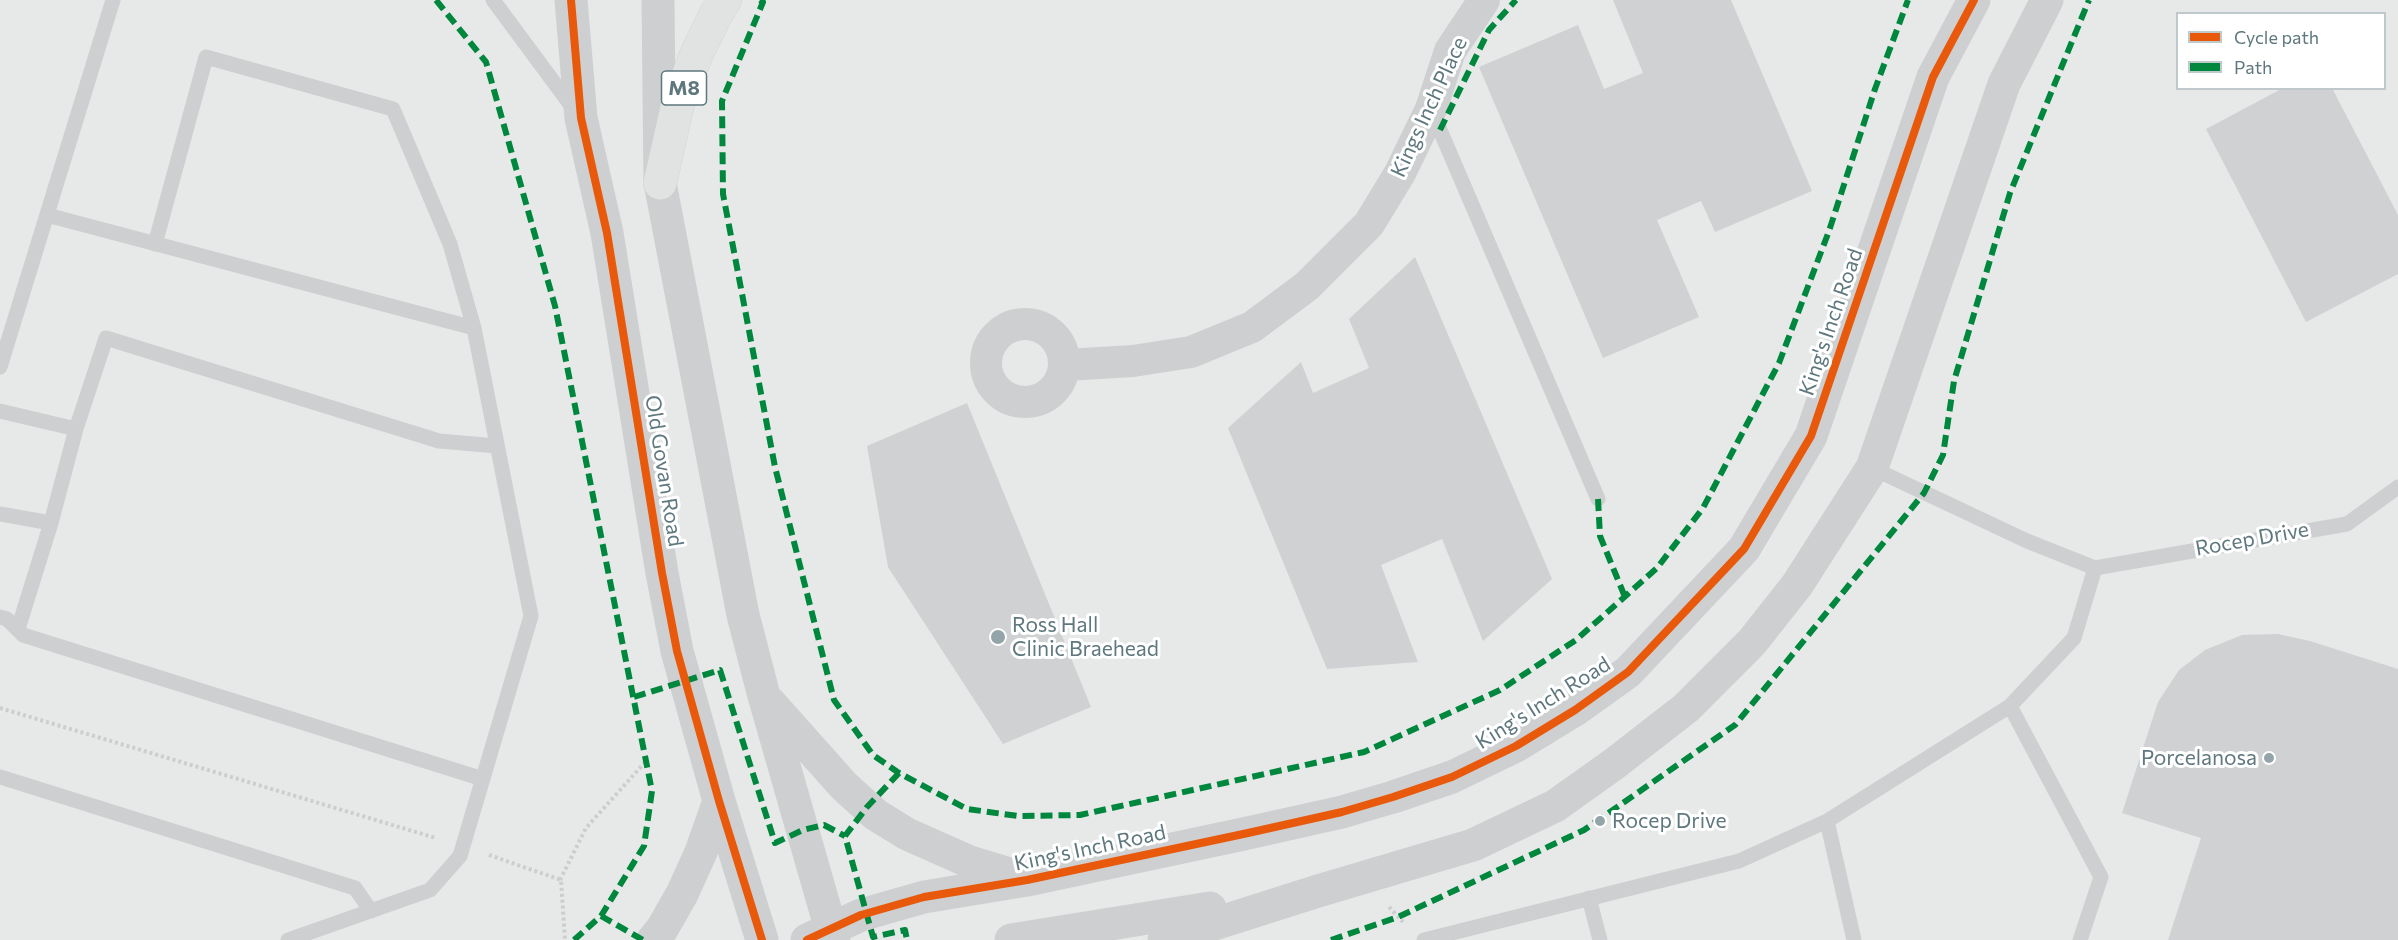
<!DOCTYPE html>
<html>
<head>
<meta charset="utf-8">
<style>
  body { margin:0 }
  #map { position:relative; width:2398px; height:940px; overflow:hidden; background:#f9f9f9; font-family:Commissioner,sans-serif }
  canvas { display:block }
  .legend { position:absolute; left:2176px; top:12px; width:210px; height:78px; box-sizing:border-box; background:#fff; border:2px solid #bfc9cb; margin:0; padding:8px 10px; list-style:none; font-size:18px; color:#5e787e }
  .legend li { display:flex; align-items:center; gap:12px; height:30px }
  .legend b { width:30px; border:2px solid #bfc9cb }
</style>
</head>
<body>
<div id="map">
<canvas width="2398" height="940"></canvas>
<ul class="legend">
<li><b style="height:8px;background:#e8590c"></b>Cycle path</li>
<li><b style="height:8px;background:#00873e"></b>Path</li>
</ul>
</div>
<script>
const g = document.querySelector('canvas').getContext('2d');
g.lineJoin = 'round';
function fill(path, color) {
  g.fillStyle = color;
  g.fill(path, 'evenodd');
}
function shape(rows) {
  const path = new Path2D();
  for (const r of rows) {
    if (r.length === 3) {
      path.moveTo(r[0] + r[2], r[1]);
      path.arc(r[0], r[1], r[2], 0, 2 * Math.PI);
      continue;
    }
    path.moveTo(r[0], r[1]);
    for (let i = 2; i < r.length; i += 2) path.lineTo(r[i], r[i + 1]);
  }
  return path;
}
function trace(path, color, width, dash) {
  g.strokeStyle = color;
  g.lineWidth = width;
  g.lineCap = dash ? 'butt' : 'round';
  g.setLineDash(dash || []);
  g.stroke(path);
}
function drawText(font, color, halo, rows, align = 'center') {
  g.font = font + ' Commissioner,sans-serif';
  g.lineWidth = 6;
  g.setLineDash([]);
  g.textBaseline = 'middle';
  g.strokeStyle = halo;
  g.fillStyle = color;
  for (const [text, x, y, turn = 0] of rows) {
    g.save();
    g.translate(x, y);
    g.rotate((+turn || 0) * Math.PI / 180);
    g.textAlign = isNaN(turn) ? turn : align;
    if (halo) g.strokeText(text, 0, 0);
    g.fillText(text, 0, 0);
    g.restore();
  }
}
fill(shape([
  [0,0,2398,0,2398,940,0,940],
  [2178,14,2384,14,2384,88,2178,88]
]), '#e7e9e9');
fill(shape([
  [1613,0,1731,0,1812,191,1715,232,1701,201,1657,220,1699,317,1603,358,1479,67,1578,25,1604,89,1643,73],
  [2283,88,2332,88,2398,215,2398,274,2306,322,2206,129],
  [1415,257,1552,579,1483,641,1442,539,1381,565,1418,662,1327,669,1228,428,1301,362,1313,393,1369,368,1349,319],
  [967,403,1091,707,1003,744,888,567,867,446],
  [2278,634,2310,641,2398,669,2398,940,2168,940,2201,838,2122,813,2158,702,2179,670,2205,650,2242,635]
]), '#cfd1d2');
const motorway = shape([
  [660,183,678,103,696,55,716,14,725,0]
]);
trace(motorway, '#d5d6d6', 34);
trace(shape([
  [0,708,436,838],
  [489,855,561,880,565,940],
  [560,880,586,828,647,760],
  [1389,907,1403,922]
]), '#cbcdce', 4, [3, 3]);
trace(shape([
  [493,0,573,108],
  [1431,109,1598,499],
  [47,215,474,328,531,616,460,856,430,890,288,940],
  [155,244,206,57,393,109,450,244,474,328],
  [0,367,113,0],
  [0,411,76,429],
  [1872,468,2027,541,2095,568],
  [0,514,51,523],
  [0,617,7,619,23,635,483,779],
  [18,629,51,523,76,429,106,338,439,441,497,446],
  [2010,706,2101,877,2080,940],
  [0,777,355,888,371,911],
  [1827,821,1854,940],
  [1589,898,1600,940],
  [1424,940,1739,861,1827,821,2010,706,2074,638,2095,568,2347,524,2398,487]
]), '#cecfd0', 15);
trace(shape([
  [1025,363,39],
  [1066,365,1133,361,1191,352,1252,327,1307,286,1369,224,1400,173,1431,109,1450,51,1484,0]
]), '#cecfd0', 32);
trace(shape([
  [571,0,581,118,607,233,662,573,677,651,719,801,762,940],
  [658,0,660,183,743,615,764,696,834,940],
  [770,703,844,786,876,815,907,834,970,862,1020,877],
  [653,940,662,929,682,894,701,852,719,801],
  [807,940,861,915,924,897,1027,880,1248,833,1342,812,1393,797,1452,777,1516,746,1575,710,1628,672,1744,549,1811,436,1933,77,1974,0],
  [1011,940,1210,908],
  [1164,940,1318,891,1473,845,1555,806,1614,764,1686,708,1752,642,1797,585,1872,468,2004,84,2047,0]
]), '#cecfd0', 33);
trace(motorway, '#e1e2e2', 33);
trace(shape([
  [436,0,486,62,555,306,652,791,644,846,601,916,574,940],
  [760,0,763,2,722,101,723,194,775,467,834,700,873,755,899,773,967,809,1018,816,1080,815,1364,752,1500,690,1576,640,1657,568,1703,508,1779,363,1829,231,1875,89,1908,0],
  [1440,130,1489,30,1516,0],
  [1598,499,1600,536,1625,597],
  [634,697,720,670,775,843,803,830,824,825,845,836],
  [899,773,867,807,845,836,873,937,905,930,907,940],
  [601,916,643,940],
  [1331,940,1398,917,1584,830,1735,725,1924,493,1943,455,1954,381,2010,193,2089,0]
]), '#00873e', 6, [12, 6]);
trace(shape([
  [571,0,581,118,607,233,662,573,677,651,719,801,762,940],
  [807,940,861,915,924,897,1027,880,1248,833,1342,812,1393,797,1452,777,1516,746,1575,710,1628,672,1744,549,1811,436,1933,77,1974,0]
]), '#e8590c', 8);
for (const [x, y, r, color] of [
  [998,637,8,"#94a5a9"],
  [2269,758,6,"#94a5a9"],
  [1600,821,6,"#94a5a9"]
]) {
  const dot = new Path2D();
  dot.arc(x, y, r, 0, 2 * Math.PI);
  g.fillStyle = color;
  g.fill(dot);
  trace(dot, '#fff', 2);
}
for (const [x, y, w] of [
  [684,88,45]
]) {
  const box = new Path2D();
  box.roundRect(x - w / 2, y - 17, w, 34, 4.5);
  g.fillStyle = '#fff';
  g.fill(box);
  trace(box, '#5e787e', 1.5);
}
drawText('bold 20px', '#5e787e', null, [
  ["M8",684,88]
]);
drawText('21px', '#5e787e', '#fff', [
  ["Kings Inch Place",1429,107,-65],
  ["King's Inch Road",1831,322,-71],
  ["Old Govan Road",664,471,81],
  ["Rocep Drive",2252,539,-10],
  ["King's Inch Road",1543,703,-32],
  ["King's Inch Road",1090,848,-12]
]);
drawText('21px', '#5e787e', '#fff', [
  ["Ross Hall",1012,625],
  ["Clinic Braehead",1012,649],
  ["Porcelanosa",2257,758,"right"],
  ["Rocep Drive",1612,821]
], 'left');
</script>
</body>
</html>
